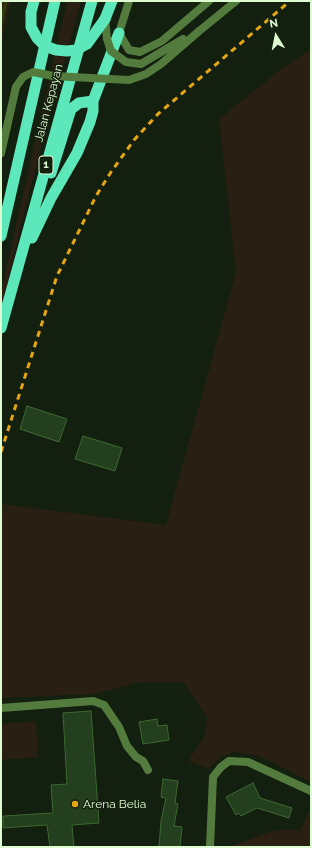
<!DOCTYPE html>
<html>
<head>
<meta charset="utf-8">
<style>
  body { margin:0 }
  #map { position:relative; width:312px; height:848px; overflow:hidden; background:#13200f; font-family:Raleway,sans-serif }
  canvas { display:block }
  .frame { position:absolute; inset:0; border:2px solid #defbd2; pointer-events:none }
  .north { position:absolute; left:256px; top:16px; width:40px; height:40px; -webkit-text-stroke:3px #13200f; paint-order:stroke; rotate:350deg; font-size:11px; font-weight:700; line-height:16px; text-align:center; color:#defbd2 }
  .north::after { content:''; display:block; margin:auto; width:14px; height:18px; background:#defbd2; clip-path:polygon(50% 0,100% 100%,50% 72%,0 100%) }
</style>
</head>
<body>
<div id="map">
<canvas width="312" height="848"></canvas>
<div class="frame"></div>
<div class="north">N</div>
</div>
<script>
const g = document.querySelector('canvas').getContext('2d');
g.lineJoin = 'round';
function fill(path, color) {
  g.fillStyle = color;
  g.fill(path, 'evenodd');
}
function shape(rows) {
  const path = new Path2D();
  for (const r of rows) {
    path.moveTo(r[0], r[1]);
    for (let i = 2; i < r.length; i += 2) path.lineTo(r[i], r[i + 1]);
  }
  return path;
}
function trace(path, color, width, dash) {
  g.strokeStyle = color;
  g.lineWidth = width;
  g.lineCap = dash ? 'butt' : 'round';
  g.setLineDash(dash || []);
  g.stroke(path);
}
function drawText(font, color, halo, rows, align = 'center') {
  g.font = font + ' Raleway,sans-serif';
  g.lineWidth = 3;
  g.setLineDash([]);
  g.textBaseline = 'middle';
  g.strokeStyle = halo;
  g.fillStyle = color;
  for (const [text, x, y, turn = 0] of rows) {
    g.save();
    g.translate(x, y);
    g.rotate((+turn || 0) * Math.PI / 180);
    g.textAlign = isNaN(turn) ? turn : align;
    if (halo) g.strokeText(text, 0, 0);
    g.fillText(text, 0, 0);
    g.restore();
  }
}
fill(shape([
  [1,1,11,1,1,43],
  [67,1,81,1,36,166,1,309,1,291],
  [311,49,311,782,260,756,233,752,220,757,209,769,188,761,204,737,207,717,183,682,139,682,95,694,1,698,1,504,166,525,236,272,219,119,284,67],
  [36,721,38,757,1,760,1,724],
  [309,811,311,811,311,847,229,847,275,830,300,830]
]), '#291f12');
trace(shape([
  [1,23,6,1]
]), '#303b0d', 3.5);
const building = shape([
  [27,406,67,419,59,442,20,429,27,406],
  [83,436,122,448,115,471,75,459,83,436],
  [91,711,99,823,72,825,74,847,50,847,47,825,3,828,3,816,53,813,51,785,67,784,63,713,91,711],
  [157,719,158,726,167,725,169,740,143,744,139,722,157,719],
  [163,779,178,781,175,803,178,804,174,826,182,827,180,847,159,847,161,821,166,798,161,797,163,779],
  [253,783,260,798,292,808,289,818,257,808,241,816,239,813,236,815,226,797,253,783]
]);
fill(building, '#243f1d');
trace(building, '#3c6931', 1);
trace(shape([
  [129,1,119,33,129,50,140,52,162,41,209,1],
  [198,32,236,1],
  [1,708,93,701,104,705,119,727,127,746,136,757,143,761,148,770],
  [210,847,213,777,221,767,229,761,248,762,311,791]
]), '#547b3e', 8);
trace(shape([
  [105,19,112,1],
  [51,173,71,109,79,103,93,101],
  [1,236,55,1],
  [32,238,51,198,77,153,90,122,93,111,93,101,119,33],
  [1,328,92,1]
]), '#5ce8ba', 11);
trace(shape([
  [1,452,57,276,96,196,111,172,134,140,158,114,290,1]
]), '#e6a513', 3, [6, 5]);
trace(shape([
  [105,19,107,39,111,51,126,62,141,64,183,39],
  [1,153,16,87,23,77,33,72,53,76,129,80,146,74,161,64,198,32]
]), '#547b3e', 8);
trace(shape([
  [34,1,31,12,31,27,37,38,45,46,56,50,67,51,76,50,87,44,105,19]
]), '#5ce8ba', 11);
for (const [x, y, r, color] of [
  [75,804,4,"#e6a513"]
]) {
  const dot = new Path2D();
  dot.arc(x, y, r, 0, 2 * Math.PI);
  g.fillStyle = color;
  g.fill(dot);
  trace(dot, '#13200f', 1.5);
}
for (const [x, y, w] of [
  [46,165,14]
]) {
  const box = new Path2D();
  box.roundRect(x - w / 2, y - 9, w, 18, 3);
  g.fillStyle = '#13200f';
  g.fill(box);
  trace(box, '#defbd2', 1);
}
drawText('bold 11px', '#defbd2', null, [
  ["1",46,165]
]);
drawText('12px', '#defbd2', '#13200f', [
  ["Jalan Kepayan",49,103,-75]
]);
drawText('12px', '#defbd2', '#13200f', [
  ["Arena Belia",83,804]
], 'left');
</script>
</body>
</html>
